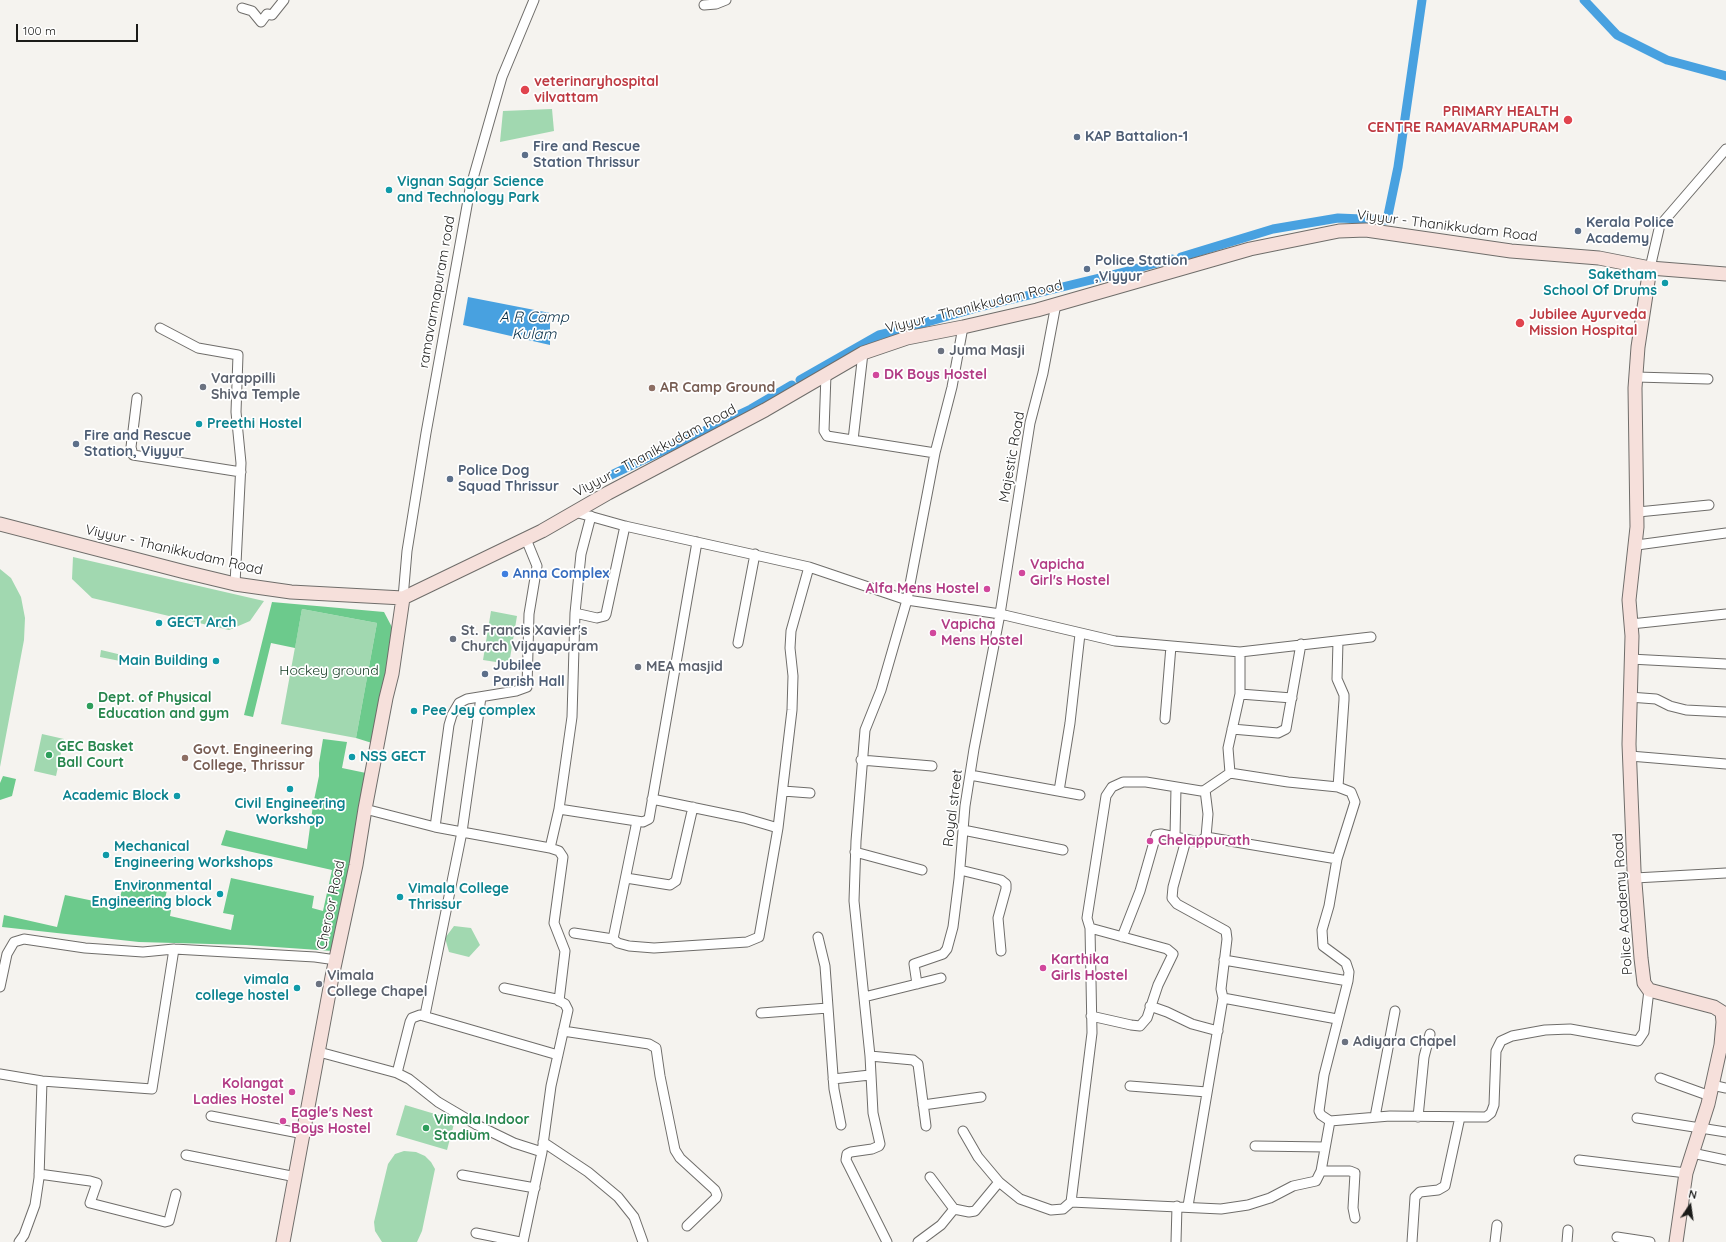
<!DOCTYPE html>
<html>
<head>
<meta charset="utf-8">
<style>
  body { margin:0 }
  #map { position:relative; width:1726px; height:1242px; overflow:hidden; background:#f5f3ef; font-family:Quicksand,sans-serif }
  canvas { display:block }
  .north { position:absolute; left:1670px; top:1186px; width:40px; height:40px; -webkit-text-stroke:3px #fff; paint-order:stroke; rotate:13deg; font-size:11px; font-weight:700; line-height:16px; text-align:center; color:#1b1b19 }
  .north::after { content:''; display:block; margin:auto; width:14px; height:18px; background:#1b1b19; clip-path:polygon(50% 0,100% 100%,50% 72%,0 100%) }
  .scale { position:absolute; left:16px; top:24px; width:122px; height:18px; box-sizing:border-box; border:2px solid #1b1b19; border-top:0; padding-left:5px; font-size:12px; line-height:14px; white-space:nowrap; color:#1b1b19; -webkit-text-stroke:3px #fff; paint-order:stroke }
</style>
</head>
<body>
<div id="map">
<canvas width="1726" height="1242"></canvas>
<div class="north">N</div>
<div class="scale">100 m</div>
</div>
<script>
const g = document.querySelector('canvas').getContext('2d');
g.lineJoin = 'round';
function fill(path, color) {
  g.fillStyle = color;
  g.fill(path, 'evenodd');
}
function shape(rows) {
  const path = new Path2D();
  for (const r of rows) {
    path.moveTo(r[0], r[1]);
    for (let i = 2; i < r.length; i += 2) path.lineTo(r[i], r[i + 1]);
  }
  return path;
}
function trace(path, color, width, dash) {
  g.strokeStyle = color;
  g.lineWidth = width;
  g.lineCap = dash ? 'butt' : 'round';
  g.setLineDash(dash || []);
  g.stroke(path);
}
function drawText(font, color, halo, rows, align = 'center') {
  g.font = font + ' Quicksand,sans-serif';
  g.lineWidth = 3.5;
  g.setLineDash([]);
  g.textBaseline = 'middle';
  g.strokeStyle = halo;
  g.fillStyle = color;
  for (const [text, x, y, turn = 0] of rows) {
    g.save();
    g.translate(x, y);
    g.rotate((+turn || 0) * Math.PI / 180);
    g.textAlign = isNaN(turn) ? turn : align;
    if (halo) g.strokeText(text, 0, 0);
    g.fillText(text, 0, 0);
    g.restore();
  }
}
fill(shape([
  [552,109,554,131,500,142,503,111],
  [73,557,264,601,250,621,229,630,92,598,72,579],
  [0,569,11,578,21,597,25,618,24,640,0,767],
  [302,609,377,623,356,738,281,724],
  [491,611,517,616,509,664,483,660],
  [101,650,122,655,120,661,100,657],
  [42,734,64,739,56,776,34,771],
  [454,926,471,928,480,945,469,957,449,952,445,938],
  [405,1105,455,1120,447,1150,396,1135],
  [404,1151,416,1152,425,1156,431,1162,435,1169,422,1231,417,1242,382,1242,375,1231,374,1222,388,1164,395,1154]
]), '#a1d8b0');
fill(shape([
  [272,602,384,612,394,631,372,743,356,738,377,623,302,609,295,648,271,643,253,717,244,715],
  [323,739,347,742,342,768,366,773,333,951,246,945,139,942,2,927,4,915,57,927,65,895,118,906,124,881,167,890,163,908,171,910,170,916,231,930,234,915,223,913,231,878,314,896,312,908,323,911,332,870,221,845,226,830,307,849,313,805,319,776,319,763],
  [3,776,16,779,12,796,0,800,0,783]
]), '#6cca8c');
fill(shape([
  [468,297,550,313,550,345,463,325]
]), '#48a1e0');
trace(shape([
  [1584,0,1617,35,1667,60,1726,76],
  [1181,257,1273,229,1338,218,1387,220,1398,167,1422,0],
  [1134,269,1172,259],
  [910,327,976,308,1128,271],
  [800,380,879,335,900,330],
  [609,476,751,409,792,385]
]), '#48a1e0', 9);
const street = shape([
  [704,5,716,4,726,0],
  [242,8,252,11,261,22,267,14,272,15,284,0],
  [1663,222,1726,149],
  [1650,268,1659,229],
  [160,328,198,348,238,355,236,412,241,463,235,584],
  [826,374,824,431,827,436,935,453],
  [1636,377,1708,379],
  [137,398,131,447,133,455,241,472],
  [853,440,863,353],
  [575,512,625,526,809,567,907,600,1000,614,1115,641,1240,652,1371,637],
  [1638,512,1709,505],
  [591,516,581,554,575,613,572,717,559,809,643,822,649,819,697,542],
  [1637,545,1726,533],
  [403,598,407,551,426,433,470,189,502,77,534,0],
  [575,613,597,618,605,616,606,614,625,526],
  [1631,624,1726,614],
  [738,643,755,554],
  [1240,652,1240,694,1228,748,1230,773,1288,782,1338,787,1351,792,1355,802,1337,859,1329,906,1322,930,1323,946,1346,963,1349,972,1348,981,1324,1075,1319,1111,1321,1115,1330,1121,1390,1116,1486,1117,1491,1113,1494,1105,1496,1051,1501,1041,1512,1036,1545,1030,1570,1029,1638,1041,1644,1032,1649,990],
  [1630,659,1726,664],
  [1240,694,1292,698],
  [1629,697,1656,699,1670,706,1686,710,1726,712],
  [1165,719,1171,646],
  [1232,729,1278,733,1286,729,1301,644],
  [1630,756,1726,764],
  [861,760,932,766],
  [970,775,1080,795],
  [1338,787,1344,700,1344,695,1337,679,1338,641],
  [783,791,810,793],
  [1059,791,1070,723,1080,634],
  [652,799,744,818,778,828],
  [365,809,435,827,462,832,481,697],
  [435,827,449,725,452,715,459,703,467,699,516,691,527,687,529,614,537,566,526,539],
  [963,830,1063,850],
  [1175,837,1176,787],
  [1206,837,1337,859],
  [1186,840,1173,887,1172,898,1177,904,1226,931,1227,939,1221,989,1223,998,1337,1019],
  [550,848,559,851,563,857,554,923,565,951,559,1001],
  [855,852,922,870],
  [960,870,1001,880,1006,884,1006,889,998,918,1001,951],
  [626,878,670,885,676,881,693,807],
  [1635,878,1726,873],
  [1090,928,1167,949,1173,954,1158,985,1147,1018,1140,1026,1131,1025,1091,1016],
  [574,933,613,939,618,943,629,946,654,948,747,942,759,937,778,828,792,710,793,676,790,648,791,631,809,567],
  [818,937,825,966,834,1089,841,1125],
  [1122,937,1140,891,1156,835,1161,834,1199,842,1206,837,1208,814,1205,790],
  [613,939,637,821],
  [1224,960,1348,981],
  [917,984,914,964,943,954,947,949,953,927,959,879,965,806,974,749,1000,614,1030,423,1043,373,1056,304],
  [0,987,7,954,14,942,24,939,85,948,143,952,174,949,315,957,336,960],
  [504,988,556,999,565,1004,568,1010,551,1086,542,1152,523,1242],
  [864,997,941,978],
  [1150,1006,1167,1012,1192,1024,1218,1031],
  [761,1013,828,1008],
  [425,1015,462,832,550,848,559,809],
  [563,1031,649,1044,656,1048,660,1076,675,1150,680,1158,715,1190,717,1195,716,1198,687,1226],
  [319,1052,397,1073,410,1022,412,1018,420,1015,558,1055],
  [870,1056,873,1113,880,1144,879,1146,872,1149,851,1152,847,1154,846,1160,887,1242],
  [397,1073,409,1079,438,1102,477,1125,514,1143,542,1152],
  [0,1074,42,1081,152,1089,174,949],
  [1660,1078,1710,1096],
  [833,1079,870,1075],
  [1712,1085,1726,1088],
  [1130,1086,1207,1092],
  [923,1105,981,1097],
  [211,1116,304,1134],
  [1375,1117,1395,1011],
  [1418,1117,1424,1057,1430,1034],
  [1637,1118,1726,1132],
  [926,1126,918,1064,913,1060,870,1056,854,901,856,841,865,730,881,690,907,600,935,453,952,387,963,327],
  [963,1131,978,1157,999,1182,1020,1199,1051,1210,1063,1209,1071,1202,1221,1209,1248,1205,1270,1198,1293,1186,1316,1181,1321,1171,1330,1121],
  [543,1142,588,1172,618,1197,634,1217,643,1242],
  [1255,1146,1325,1147],
  [1692,1153,1726,1160],
  [186,1155,296,1177],
  [1579,1160,1686,1173],
  [1321,1171,1350,1171,1355,1173,1353,1208,1355,1218],
  [39,1174,90,1181,97,1183,90,1203,165,1222,169,1221,176,1194],
  [462,1175,535,1188],
  [1071,1202,1092,1033,1090,928,1087,918,1106,796,1112,787,1123,782,1146,782,1201,791,1205,790,1230,773],
  [1188,1206,1223,998],
  [954,1209,969,1212,975,1211,999,1182],
  [476,1233,520,1242],
  [1617,1237,1650,1242],
  [19,1242,24,1235,35,1205,39,1178,42,1081],
  [918,1242,941,1225,954,1209,930,1177],
  [1176,1242,1177,1206],
  [1412,1242,1415,1197,1420,1192,1438,1190,1445,1186,1460,1117],
  [1495,1242,1497,1225],
  [1567,1242,1568,1230]
]);
const secondary = shape([
  [1650,268,1638,347,1635,388,1637,527,1629,600,1632,636,1629,744,1634,870,1641,958,1644,983,1649,990,1714,1007,1722,1012,1723,1022,1721,1045,1708,1104,1686,1173,1676,1242],
  [0,524,185,572,235,584,291,592,403,598,542,531,608,493,765,410,863,353,907,338,963,327,1037,310,1250,249,1339,231,1366,230,1511,251,1599,258,1650,268,1726,274],
  [283,1242,332,977,356,865,365,809,386,698,392,674,403,598]
]);
trace(street, '#6f6d6a', 11);
trace(secondary, '#6f6d6a', 15);
trace(street, '#fff', 9);
trace(secondary, '#f6e0db', 13);
for (const [x, y, r, color] of [
  [525,90,5,"#e0444e"],
  [1568,120,5,"#e0444e"],
  [1077,137,4,"#5c6f8a"],
  [525,155,4,"#5c6f8a"],
  [389,190,4,"#0f9aa8"],
  [1578,231,4,"#5c6f8a"],
  [1087,269,4,"#5c6f8a"],
  [1665,283,4,"#0f9aa8"],
  [1520,323,5,"#e0444e"],
  [941,351,4,"#6b7280"],
  [876,375,4,"#d1479c"],
  [203,387,4,"#6b7280"],
  [652,388,4,"#8d6e63"],
  [199,424,4,"#0f9aa8"],
  [76,444,4,"#5c6f8a"],
  [450,479,4,"#5c6f8a"],
  [1022,573,4,"#d1479c"],
  [505,574,4,"#3f7fe0"],
  [987,589,4,"#d1479c"],
  [159,623,4,"#0f9aa8"],
  [933,633,4,"#d1479c"],
  [453,639,4,"#6b7280"],
  [216,661,4,"#0f9aa8"],
  [638,667,4,"#6b7280"],
  [485,674,4,"#5c6f8a"],
  [90,706,4,"#2e9e5b"],
  [414,711,4,"#0f9aa8"],
  [49,755,4,"#2e9e5b"],
  [352,757,4,"#0f9aa8"],
  [185,758,4,"#8d6e63"],
  [290,789,4,"#0f9aa8"],
  [177,796,4,"#0f9aa8"],
  [1150,841,4,"#d1479c"],
  [106,855,4,"#0f9aa8"],
  [220,894,4,"#0f9aa8"],
  [400,897,4,"#0f9aa8"],
  [1043,968,4,"#d1479c"],
  [319,984,4,"#6b7280"],
  [297,988,4,"#0f9aa8"],
  [1345,1042,4,"#6b7280"],
  [292,1092,4,"#d1479c"],
  [283,1121,4,"#d1479c"],
  [426,1128,4,"#2e9e5b"]
]) {
  const dot = new Path2D();
  dot.arc(x, y, r, 0, 2 * Math.PI);
  g.fillStyle = color;
  g.fill(dot);
  trace(dot, '#fff', 1.5);
}
drawText('bold 14px', '#be3a42', '#fff', [
  ["veterinaryhospital",534,82],
  ["vilvattam",534,98],
  ["PRIMARY HEALTH",1559,112,"right"],
  ["CENTRE RAMAVARMAPURAM",1559,128,"right"],
  ["Jubilee Ayurveda",1529,315],
  ["Mission Hospital",1529,331]
], 'left');
drawText('bold 14px', '#4e5e75', '#fff', [
  ["KAP Battalion-1",1085,137],
  ["Fire and Rescue",533,147],
  ["Station Thrissur",533,163],
  ["Kerala Police",1586,223],
  ["Academy",1586,239],
  ["Police Station",1095,261],
  [",Viyyur",1095,277],
  ["Fire and Rescue",84,436],
  ["Station, Viyyur",84,452],
  ["Police Dog",458,471],
  ["Squad Thrissur",458,487],
  ["Jubilee",493,666],
  ["Parish Hall",493,682]
], 'left');
drawText('bold 14px', '#0d838f', '#fff', [
  ["Vignan Sagar Science",397,182],
  ["and Technology Park",397,198],
  ["Saketham",1657,275,"right"],
  ["School Of Drums",1657,291,"right"],
  ["Preethi Hostel",207,424],
  ["GECT Arch",167,623],
  ["Main Building",208,661,"right"],
  ["Pee Jey complex",422,711],
  ["NSS GECT",360,757],
  ["Academic Block",169,796,"right"],
  ["Civil Engineering",290,804,"center"],
  ["Workshop",290,820,"center"],
  ["Mechanical",114,847],
  ["Engineering Workshops",114,863],
  ["Environmental",212,886,"right"],
  ["Engineering block",212,902,"right"],
  ["Vimala College",408,889],
  ["Thrissur",408,905],
  ["vimala",289,980,"right"],
  ["college hostel",289,996,"right"]
], 'left');
drawText('14px', '#1b1b19', '#fff', [
  ["Viyyur - Thanikkudam Road",1447,226,7],
  ["ramavarmapuram road",437,292,-80],
  ["Viyyur - Thanikkudam Road",974,307,-14],
  ["Viyyur - Thanikkudam Road",655,451,-28],
  ["Majestic Road",1012,457,-80],
  ["Viyyur - Thanikkudam Road",174,550,13],
  ["Royal street",953,808,-83],
  ["Police Academy Road",1623,904,-94],
  ["Cheroor Road",331,905,-78]
]);
drawText('bold 14px', '#5b616d', '#fff', [
  ["Juma Masji",949,351],
  ["Varappilli",211,379],
  ["Shiva Temple",211,395],
  ["St. Francis Xavier's",461,631],
  ["Church Vijayapuram",461,647],
  ["MEA masjid",646,667],
  ["Vimala",327,976],
  ["College Chapel",327,992],
  ["Adiyara Chapel",1353,1042]
], 'left');
drawText('bold 14px', '#b23c85', '#fff', [
  ["DK Boys Hostel",884,375],
  ["Vapicha",1030,565],
  ["Girl's Hostel",1030,581],
  ["Alfa Mens Hostel",979,589,"right"],
  ["Vapicha",941,625],
  ["Mens Hostel",941,641],
  ["Chelappurath",1158,841],
  ["Karthika",1051,960],
  ["Girls Hostel",1051,976],
  ["Kolangat",284,1084,"right"],
  ["Ladies Hostel",284,1100,"right"],
  ["Eagle's Nest",291,1113],
  ["Boys Hostel",291,1129]
], 'left');
drawText('bold 14px', '#785e54', '#fff', [
  ["AR Camp Ground",660,388],
  ["Govt. Engineering",193,750],
  ["College, Thrissur",193,766]
], 'left');
drawText('bold 14px', '#366cbe', '#fff', [
  ["Anna Complex",513,574]
], 'left');
drawText('14px', '#113820', '#fff', [
  ["Hockey ground",329,671]
]);
drawText('bold 14px', '#27864d', '#fff', [
  ["Dept. of Physical",98,698],
  ["Education and gym",98,714],
  ["GEC Basket",57,747],
  ["Ball Court",57,763],
  ["Vimala Indoor",434,1120],
  ["Stadium",434,1136]
], 'left');
drawText('italic 15px', '#062d46', '#fff', [
  ["A R Camp",534,317],
  ["Kulam",534,334]
]);
</script>
</body>
</html>
